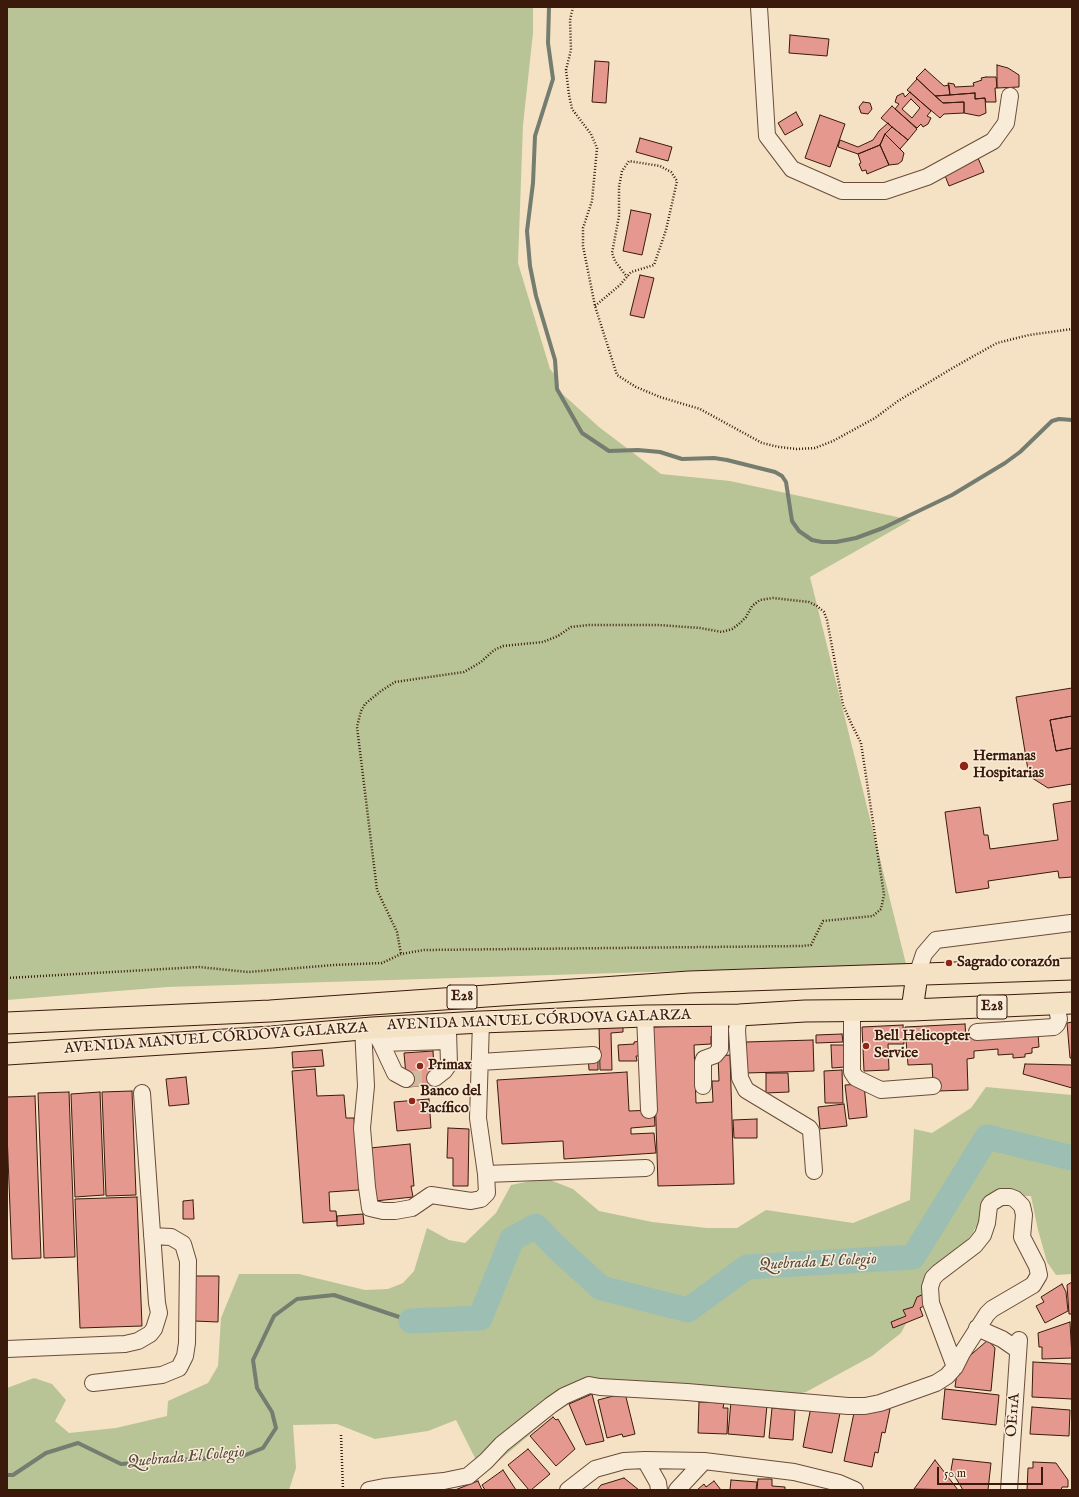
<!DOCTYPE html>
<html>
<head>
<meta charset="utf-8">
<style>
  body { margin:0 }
  #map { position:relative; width:1079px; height:1497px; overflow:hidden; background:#f5e2c4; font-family:"IM FELL English",serif }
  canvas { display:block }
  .frame { position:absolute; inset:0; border:8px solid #3b1a0c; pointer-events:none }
  .scale { position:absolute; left:937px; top:1467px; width:106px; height:18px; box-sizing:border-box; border:2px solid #3b1a0c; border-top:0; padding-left:5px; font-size:12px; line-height:14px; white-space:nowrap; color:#3b1a0c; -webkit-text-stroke:3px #f8ecd9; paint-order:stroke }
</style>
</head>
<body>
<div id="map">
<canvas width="1079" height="1497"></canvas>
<div class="frame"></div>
<div class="scale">50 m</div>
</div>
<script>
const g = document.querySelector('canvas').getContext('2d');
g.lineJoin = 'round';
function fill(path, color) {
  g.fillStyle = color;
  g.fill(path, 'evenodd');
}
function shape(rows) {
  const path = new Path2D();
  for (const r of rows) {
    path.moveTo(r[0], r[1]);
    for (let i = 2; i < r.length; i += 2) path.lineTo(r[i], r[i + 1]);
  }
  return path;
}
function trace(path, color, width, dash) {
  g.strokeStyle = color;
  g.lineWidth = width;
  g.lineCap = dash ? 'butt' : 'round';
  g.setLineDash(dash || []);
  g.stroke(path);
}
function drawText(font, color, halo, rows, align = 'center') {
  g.font = font + ' "IM FELL English",serif';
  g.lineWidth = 3;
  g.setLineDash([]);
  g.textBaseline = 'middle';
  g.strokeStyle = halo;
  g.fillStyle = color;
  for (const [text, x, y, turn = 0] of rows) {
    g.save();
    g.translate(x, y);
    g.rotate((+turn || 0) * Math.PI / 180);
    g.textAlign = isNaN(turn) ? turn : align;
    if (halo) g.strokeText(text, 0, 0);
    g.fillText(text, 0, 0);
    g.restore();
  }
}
fill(shape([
  [7,7,533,7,533,33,523,125,518,263,550,369,555,375,557,389,599,427,661,474,730,481,911,520,810,577,906,964,167,987,7,1000],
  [986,1087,1072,1095,1072,1274,1056,1275,1047,1262,1038,1230,1031,1196,1010,1196,985,1212,972,1234,920,1297,901,1333,872,1356,806,1392,789,1396,606,1384,560,1409,483,1474,456,1420,428,1431,375,1439,337,1424,293,1425,296,1468,289,1490,7,1490,7,1388,34,1378,52,1384,66,1400,55,1421,69,1433,116,1428,167,1416,168,1401,208,1383,218,1366,221,1318,239,1274,299,1274,365,1290,388,1289,403,1283,414,1271,427,1228,449,1240,465,1243,496,1213,511,1185,545,1178,573,1189,599,1211,652,1222,707,1228,737,1228,766,1210,853,1223,910,1200,914,1129,932,1133,971,1108]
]), '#b8c496');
trace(shape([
  [549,7,548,43,553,79,535,136,533,183,527,231,530,266,536,296,555,360,557,389,582,433,609,451,638,450,660,452,682,459,714,458,727,460,775,472,782,476,786,482,792,521,799,531,812,540,822,542,836,542,856,538,883,528,952,495,1005,463,1020,452,1052,421,1059,419,1072,420],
  [7,1475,13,1475,46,1453,78,1443,121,1464,243,1456,263,1448,276,1428,272,1412,257,1388,253,1360,274,1316,297,1299,334,1295,411,1321]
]), '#757c70', 4);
trace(shape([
  [411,1321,480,1318,512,1239,536,1226,556,1247,601,1288,688,1310,747,1267,913,1257,987,1137,1072,1158]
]), '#9cbeb3', 25);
const building = shape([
  [790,35,829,39,827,56,789,53,790,35],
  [595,61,609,62,606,103,592,102,595,61],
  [997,65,1008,68,1019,75,1019,87,997,88,997,65],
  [925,69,944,86,949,85,950,95,935,96,916,78,925,69],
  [986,77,996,77,997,88,995,88,996,102,986,102,985,98,975,99,975,93,950,95,948,83,954,84,955,87,974,86,973,83,982,80,981,78,986,77],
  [917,79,943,103,964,102,964,113,944,114,940,118,907,90,917,79],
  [910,92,931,111,927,116,931,118,928,124,923,127,921,124,917,128,895,109,899,104,895,102,897,96,903,93,905,97,910,92],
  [975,93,975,99,985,98,986,113,979,116,964,113,964,102,943,103,935,96,975,93],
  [911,99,920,108,912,118,902,109,911,99],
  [863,102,870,103,872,109,868,114,861,113,859,107,863,102],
  [892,106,917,129,908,140,881,118,892,106],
  [796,112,803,125,785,135,778,123,796,112],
  [820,115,845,124,830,167,805,158,820,115],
  [888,123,892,127,885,134,880,145,858,154,838,147,840,140,858,147,873,140,879,131,888,123],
  [892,127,908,140,900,149,885,134,892,127],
  [885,134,904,153,902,161,898,164,889,165,880,145,885,134],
  [640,138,672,147,668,161,636,152,640,138],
  [880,145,889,165,867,174,866,170,862,171,859,164,861,163,858,154,880,145],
  [978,158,984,172,949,186,944,173,978,158],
  [631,210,651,214,642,255,623,251,631,210],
  [640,275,654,278,644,318,630,315,640,275],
  [1072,688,1072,716,1050,720,1056,751,1072,748,1072,784,1048,788,1029,776,1016,697,1072,688],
  [1072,716,1072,748,1056,751,1050,720,1072,716],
  [1072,801,1072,877,1059,878,1058,871,988,881,989,888,956,893,945,812,980,807,984,835,988,835,990,849,1058,840,1053,804,1072,801],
  [1072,1022,1072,1058,1070,1058,1067,1023,1072,1022],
  [965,1024,966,1037,1038,1033,1039,1047,1032,1048,1032,1053,1025,1054,1025,1057,1013,1058,1013,1054,998,1055,998,1049,974,1051,974,1058,967,1059,968,1090,938,1091,933,1082,932,1064,908,1065,905,1027,965,1024],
  [599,1025,623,1025,623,1032,611,1033,612,1070,600,1070,599,1025],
  [716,1025,716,1036,711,1036,711,1044,694,1045,696,1103,713,1102,712,1081,719,1081,718,1056,730,1055,734,1184,658,1186,653,1027,716,1025],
  [903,1025,904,1044,888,1044,889,1070,864,1071,862,1027,903,1025],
  [842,1034,843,1042,816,1043,816,1035,842,1034],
  [813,1040,814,1071,746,1073,746,1042,813,1040],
  [641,1041,641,1056,636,1056,637,1061,619,1061,618,1045,634,1044,634,1042,641,1041],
  [831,1045,844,1045,845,1067,832,1068,831,1045],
  [322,1050,324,1066,293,1068,292,1052,322,1050],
  [433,1051,435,1085,407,1087,404,1053,433,1051],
  [588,1056,598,1056,598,1070,589,1070,588,1056],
  [1025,1064,1072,1065,1072,1088,1023,1074,1025,1064],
  [315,1069,317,1096,344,1095,346,1118,354,1118,359,1190,329,1192,330,1211,336,1211,337,1221,303,1223,292,1071,315,1069],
  [842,1070,843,1103,825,1103,824,1071,842,1070],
  [627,1072,629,1111,654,1110,655,1126,631,1128,631,1134,654,1133,656,1153,564,1159,563,1141,502,1144,497,1080,627,1072],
  [766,1073,788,1073,789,1092,766,1093,766,1073],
  [186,1077,189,1104,169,1106,166,1079,186,1077],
  [864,1084,867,1117,849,1119,845,1085,864,1084],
  [132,1091,136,1195,106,1196,102,1092,132,1091],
  [69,1092,75,1257,44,1258,38,1093,69,1092],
  [100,1092,104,1195,75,1197,71,1094,100,1092],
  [35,1096,41,1258,12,1259,7,1133,7,1097,35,1096],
  [429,1099,431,1128,397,1131,394,1102,429,1099],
  [844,1104,847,1126,820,1129,818,1107,844,1104],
  [757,1119,757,1138,734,1138,733,1120,757,1119],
  [448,1128,469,1129,468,1186,453,1186,453,1158,447,1158,448,1128],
  [410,1144,414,1186,411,1186,413,1197,375,1201,370,1148,410,1144],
  [137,1197,142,1326,80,1328,75,1199,137,1197],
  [193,1200,194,1219,183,1219,183,1201,193,1200],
  [363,1214,364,1224,337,1226,337,1216,363,1214],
  [195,1276,219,1276,218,1322,194,1321,195,1276],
  [1072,1282,1072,1314,1069,1314,1067,1285,1072,1282],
  [1062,1284,1066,1292,1068,1311,1045,1323,1036,1306,1044,1302,1041,1297,1062,1284],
  [924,1294,928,1304,920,1308,923,1316,893,1328,891,1322,906,1316,903,1310,913,1307,917,1297,924,1294],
  [1070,1322,1072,1358,1042,1359,1042,1347,1039,1347,1038,1333,1070,1322],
  [988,1340,995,1348,991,1391,955,1387,958,1366,988,1340],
  [1033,1362,1072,1364,1072,1399,1032,1397,1033,1362],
  [945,1389,999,1395,996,1425,942,1419,945,1389],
  [625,1393,635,1434,623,1437,622,1434,607,1438,598,1400,625,1393],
  [592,1394,604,1441,586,1445,569,1404,592,1394],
  [699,1402,724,1403,723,1408,728,1408,727,1434,698,1433,699,1402],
  [731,1402,767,1405,764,1437,728,1434,731,1402],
  [874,1406,890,1409,885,1433,882,1432,878,1453,875,1452,872,1467,844,1461,855,1408,874,1406],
  [811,1407,840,1413,832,1453,803,1447,811,1407],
  [1032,1407,1070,1410,1069,1436,1030,1434,1032,1407],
  [772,1408,795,1410,793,1440,769,1438,772,1408],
  [553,1417,556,1420,558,1419,575,1449,556,1466,530,1436,553,1417],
  [528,1449,550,1474,531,1490,529,1490,508,1465,528,1449],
  [953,1459,991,1463,988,1490,963,1490,951,1470,953,1459],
  [935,1460,958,1490,914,1489,935,1460],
  [1033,1462,1056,1463,1068,1480,1068,1487,1062,1487,1061,1490,1027,1490,1028,1468,1033,1468,1033,1462],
  [503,1470,516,1490,485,1490,482,1485,503,1470],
  [624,1478,639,1490,597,1490,601,1485,624,1478],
  [758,1479,772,1479,772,1486,785,1487,785,1490,757,1490,758,1479],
  [731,1480,757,1482,756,1490,730,1490,731,1480],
  [478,1481,482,1490,455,1490,478,1481],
  [714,1481,721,1490,697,1490,704,1484,706,1487,714,1481]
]);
fill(building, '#e4988e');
trace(building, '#3b1a0c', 1);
trace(shape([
  [406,1079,435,1078]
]), '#d0ba9f', 16, [16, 8]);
const minor = shape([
  [759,7,767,136,792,169,842,191,885,191,927,177,993,141,1006,123,1010,96],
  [917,975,924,954,936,940,1071,923],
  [852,1011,852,1072,856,1078,881,1090,933,1086],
  [739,1015,737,1030,740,1078,746,1090,809,1128,811,1131,814,1171],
  [645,1016,649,1110],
  [363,1028,366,1086,362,1128,367,1187,370,1208,383,1211,395,1211,412,1208,431,1195,471,1201,481,1199,487,1193,486,1174,478,1118,481,1022],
  [977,1032,1054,1027,1057,1024,1059,1019,1056,1004],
  [376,1034,381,1043,395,1073,406,1079],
  [381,1043,448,1041],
  [480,1062,593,1055],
  [435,1078,444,1071,449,1064,448,1031],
  [703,1086,703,1062,704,1059,715,1055,720,1049,720,1015],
  [486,1174,646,1168],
  [977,1328,1002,1339,1018,1350],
  [7,1349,125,1344,138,1341,150,1334,154,1329,159,1313,157,1303,142,1093],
  [93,1383,162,1375,179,1368,185,1356,187,1343,188,1261,183,1244,171,1237,152,1236],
  [645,1460,658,1483,659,1490],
  [369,1490,384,1487,444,1481,468,1476,486,1461,502,1444,551,1405,564,1396,589,1385,600,1387,687,1392,848,1406,865,1406,880,1403,936,1383,947,1376,955,1367,962,1353,987,1314,992,1309,1033,1285,1039,1275,1037,1266,1022,1237,1024,1215,1022,1206,1015,1199,1010,1197,1001,1197,991,1203,989,1206,987,1223,983,1235,975,1245,938,1273,933,1278,930,1287,931,1303,955,1367],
  [568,1490,595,1469,624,1461,645,1460,704,1461,794,1472,839,1483,855,1490],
  [677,1490,704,1461],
  [1009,1490,1019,1340]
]);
const major = shape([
  [912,1010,917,975],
  [7,1023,270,1011,689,982,1072,969],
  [7,1054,272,1037,372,1028,481,1022,645,1016,739,1015,805,1011,912,1010,1072,1003]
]);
trace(minor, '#6a4c3a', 18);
trace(major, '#3b1a0c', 23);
trace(shape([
  [573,7,570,20,571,50,566,70,569,95,572,109,591,134,597,148,592,201,583,228,583,246,595,306,617,375,636,387,660,397,700,409,762,443,779,447,797,449,815,448,833,441,875,418,898,401,956,366,997,343,1029,335,1072,329],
  [595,306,620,285,631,272,654,265,666,230,677,181,671,172,660,166,629,161,622,171,619,187,619,216,612,253,615,261,627,277],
  [7,978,199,967,248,972,334,965,382,963,401,954,424,950,802,946,811,945,823,921,873,916,881,909,884,895,861,743,851,723,843,705,827,620,824,612,817,606,809,602,773,598,760,600,752,606,746,617,739,624,732,629,722,632,700,628,659,625,589,625,571,627,558,636,543,642,503,646,494,650,481,662,464,672,395,682,381,691,365,704,361,711,357,727,377,890,397,932,401,954],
  [341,1435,343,1490]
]), '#3b1a0c', 2.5, [1, 2]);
trace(minor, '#f8ecd9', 16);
trace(major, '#f5e2c4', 21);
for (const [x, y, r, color] of [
  [964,766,5,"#8f2418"],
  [949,963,4,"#8f2418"],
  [866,1046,4,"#8f2418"],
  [420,1066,4,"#8f2418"],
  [412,1101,4,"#8f2418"]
]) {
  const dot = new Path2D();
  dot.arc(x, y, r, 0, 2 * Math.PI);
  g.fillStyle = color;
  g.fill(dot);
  trace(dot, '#f8ecd9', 1.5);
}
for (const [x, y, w] of [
  [462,997,30],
  [992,1007,30]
]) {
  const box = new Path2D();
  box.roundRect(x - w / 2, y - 12, w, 24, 3);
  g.fillStyle = '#f8ecd9';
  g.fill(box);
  trace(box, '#3b1a0c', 1);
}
drawText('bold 14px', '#3b1a0c', null, [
  ["E28",462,997],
  ["E28",992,1007]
]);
drawText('bold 15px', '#3b1a0c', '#f8ecd9', [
  ["Hermanas",973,757],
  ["Hospitarias",973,774],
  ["Sagrado corazón",957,963],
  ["Bell Helicopter",874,1037],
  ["Service",874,1054],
  ["Primax",428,1066],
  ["Banco del",420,1092],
  ["Pacífico",420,1109]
], 'left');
drawText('15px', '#3b1a0c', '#f8ecd9', [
  ["AVENIDA MANUEL CÓRDOVA GALARZA",539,1021,-2],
  ["AVENIDA MANUEL CÓRDOVA GALARZA",216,1039,-4],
  ["OE11A",1014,1415,-86]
]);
drawText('italic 16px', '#584b3e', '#f8ecd9', [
  ["Quebrada El Colegio",818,1263,-3],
  ["Quebrada El Colegio",186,1458,-5]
]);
</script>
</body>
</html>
